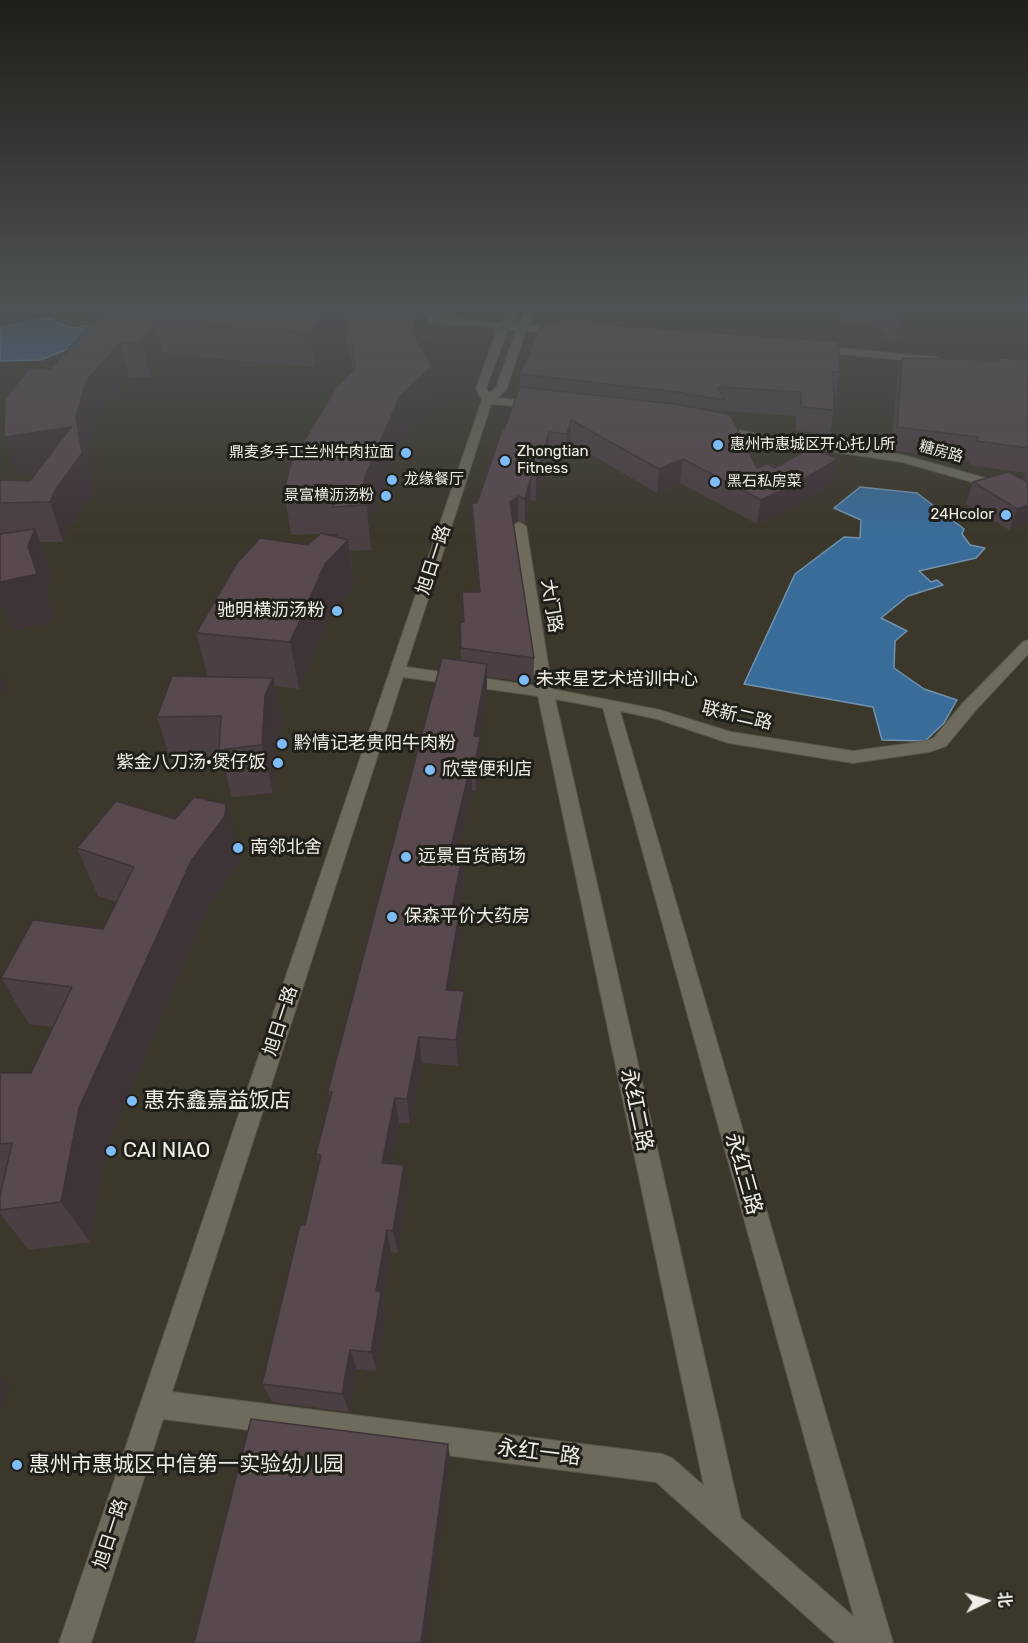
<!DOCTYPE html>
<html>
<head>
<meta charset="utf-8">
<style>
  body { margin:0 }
  #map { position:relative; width:1028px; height:1643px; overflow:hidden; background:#3b372b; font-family:Rubik,"Noto Sans SC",sans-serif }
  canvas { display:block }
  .north { position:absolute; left:956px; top:1571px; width:60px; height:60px; -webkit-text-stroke:4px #201f19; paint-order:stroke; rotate:85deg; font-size:16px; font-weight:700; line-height:24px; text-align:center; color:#f0eee7 }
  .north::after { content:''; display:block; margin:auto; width:21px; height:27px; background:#f0eee7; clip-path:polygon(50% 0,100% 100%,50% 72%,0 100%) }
</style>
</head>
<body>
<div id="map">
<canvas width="1028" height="1643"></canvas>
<div class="north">北</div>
</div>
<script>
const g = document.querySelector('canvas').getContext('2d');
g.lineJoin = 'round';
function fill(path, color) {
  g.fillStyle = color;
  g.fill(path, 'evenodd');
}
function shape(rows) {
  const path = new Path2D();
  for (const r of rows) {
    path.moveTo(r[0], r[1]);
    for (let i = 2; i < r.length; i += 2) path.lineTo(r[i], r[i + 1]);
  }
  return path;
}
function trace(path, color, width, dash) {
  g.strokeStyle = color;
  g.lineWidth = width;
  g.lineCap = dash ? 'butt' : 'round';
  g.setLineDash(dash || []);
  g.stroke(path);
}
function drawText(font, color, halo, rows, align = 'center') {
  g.font = font + ' Rubik,"Noto Sans SC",sans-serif';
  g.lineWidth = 6;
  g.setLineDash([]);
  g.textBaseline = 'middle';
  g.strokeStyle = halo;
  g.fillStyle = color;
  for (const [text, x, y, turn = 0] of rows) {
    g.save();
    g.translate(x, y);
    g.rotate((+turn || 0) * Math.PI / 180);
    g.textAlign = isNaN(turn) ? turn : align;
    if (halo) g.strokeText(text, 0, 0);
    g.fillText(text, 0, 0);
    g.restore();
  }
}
const water = shape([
  [39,318,53,319,58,324,74,328,93,325,76,346,40,360,0,361,0,327,39,318],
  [860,487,917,493,964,529,962,534,970,545,985,548,976,558,919,571,931,582,937,580,943,585,908,596,881,618,907,631,895,641,894,668,924,689,957,700,944,723,925,741,882,740,873,707,744,684,795,574,844,537,860,538,861,520,834,508,860,487]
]);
fill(water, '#3a6c99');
trace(water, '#7193b0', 1.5);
const minor = shape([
  [323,307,349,307,373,313,368,316,323,307],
  [509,307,519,307,510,323,519,324,527,307,537,307,528,325,562,328,567,331,562,334,526,331,506,390,497,398,539,402,545,405,539,408,491,404,406,667,536,686,512,526,519,522,526,526,552,689,660,710,731,732,853,751,927,741,934,738,963,703,1023,642,1028,640,1028,654,975,711,946,746,929,752,853,763,729,743,657,719,620,711,893,1643,836,1643,656,1482,163,1419,91,1643,59,1643,482,400,476,388,498,328,404,320,399,317,404,314,501,323,509,307],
  [508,329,516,330,496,388,489,393,486,388,508,329],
  [403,677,538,696,704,1486,672,1458,662,1454,172,1392,403,677],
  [555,699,603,708,854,1617,741,1518,555,699],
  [814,346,936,357,941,360,936,363,810,351,809,349,814,346],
  [715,425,762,435,903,455,1028,490,1028,498,902,462,762,441,711,430,709,428,715,425]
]);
trace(minor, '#58554a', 2);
fill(minor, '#6e6b5d');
fill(shape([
  [107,307,333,307,337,340,315,367,163,354,150,377,129,378,97,417,87,454,94,491,67,531,63,542,40,542,52,575,46,592,54,621,13,630,4,608,0,609,0,480,30,481,37,471,18,474,50,369],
  [343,307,442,307,435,315,427,314,428,333,420,345,434,407,404,438,369,523,371,550,350,551,354,586,332,610,299,689,275,686,283,726,276,743,273,793,232,797,223,763,172,765,157,717,208,677,196,633,308,545,320,534,291,535,284,490,353,370,347,341],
  [327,534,337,534,337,537],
  [643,307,671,307,671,308,644,310],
  [834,307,904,307,894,347,875,325,841,325],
  [592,324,840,372,835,396,834,396,834,410,829,434,796,431,796,416,723,411,723,413,757,468,775,468,832,483,791,508,757,524,680,483,657,493,570,442,566,457,548,455,536,501,530,500,525,523,518,520,513,524,534,658,533,683,487,677,487,691,479,737,481,764,476,791,472,791,458,852,463,852,465,880,458,914,460,941,452,990,465,1017,458,1066,422,1063,410,1124,399,1123,391,1164,408,1188,398,1253,391,1252,383,1300,386,1312,377,1371,357,1369,349,1412,272,1402,262,1384,305,1225,319,1163,316,1154,330,1100,328,1091,461,660,460,623,463,623,462,592,479,592,473,527,472,503,477,503,504,430,520,387,520,374],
  [902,358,996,360,997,358,1028,360,1028,523,1009,530,966,504,973,482,1023,480,1026,473,969,465,970,461,891,450,897,380],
  [77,848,239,852,239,863,207,908,105,1150,90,1242,29,1250,0,1214,0,1196,2,1188,0,1188,0,1073,31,1073,53,1027,29,1024,1,978,103,929,117,902,98,896]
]), '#4c3f44');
fill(shape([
  [21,307,79,307,79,309,2,327,0,321,0,312],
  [332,307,333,307,337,340,315,367,310,333],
  [417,307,426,307,428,333,419,346,413,334],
  [435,307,442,307,435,315],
  [155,320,163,354,150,377,142,342],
  [120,343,129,378,97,417,87,454,94,491,67,531,63,542,50,502,54,492,72,466,18,474,4,437,76,417,86,381],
  [432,366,434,407,404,438,369,523,371,550,364,479,400,396],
  [571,420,570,442,566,457,567,434],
  [549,432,548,455,536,501,536,477],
  [683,459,680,483,657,493,659,469],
  [838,459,832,483,791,508,757,524,761,500],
  [531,477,530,500,525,523,525,499],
  [518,496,518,520,510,526,510,502],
  [1028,505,1028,523,1009,530,1017,509],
  [35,529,52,575,46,592,54,621,13,630,4,608,0,609,0,578,28,546],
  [348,540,354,586,332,610,299,689,290,642,325,564],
  [487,664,487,691,475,764,474,736],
  [0,676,6,689,0,693],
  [273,678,283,726,276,743,273,793,262,745,265,695],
  [480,737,481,764,476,791,475,764],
  [471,764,472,791,452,879,450,851],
  [226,804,239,852,239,863,207,908,105,1150,90,1242,61,1202,79,1108,191,861],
  [463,852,465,880,453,940,451,913],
  [459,914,460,941,448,1016,446,990],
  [464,991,465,1017,458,1066,456,1040],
  [419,1037,422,1063,410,1124,407,1099],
  [395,1098,399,1123,387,1186,382,1163],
  [404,1165,408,1188,398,1253,393,1231],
  [387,1230,391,1252,383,1300,386,1312,377,1371,371,1352,376,1291],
  [350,1350,357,1369,349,1412,342,1394],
  [0,1377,9,1386,0,1408],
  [448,1444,450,1458,426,1643,421,1643]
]), '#3e3337');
const building = shape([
  [0,307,21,307,0,312,0,307],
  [332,307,310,333,155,320,142,342,120,343,86,381,76,417,82,453,54,492,50,502,0,503,0,480,30,481,71,427,4,437,5,399,29,369,50,369,107,308,332,307],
  [344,307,417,307,413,334,432,366,400,396,364,479,366,505,333,507,331,489,284,490,291,463,335,389,356,367,344,307],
  [566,319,592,321,592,324,838,342,840,372,833,372,834,410,801,407,801,392,718,387,724,400,676,392,520,374,540,327,566,319],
  [902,358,997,360,997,358,1028,360,1028,448,977,441,978,437,897,427,902,358],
  [520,387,675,404,724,413,731,416,757,468,767,464,775,468,810,448,838,459,795,484,761,500,683,459,659,469,571,420,567,434,549,432,536,477,531,477,525,499,518,496,510,502,534,658,461,648,460,623,464,622,462,592,480,592,472,503,477,503,502,430,504,430,520,387],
  [1008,472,1028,482,1028,505,1017,509,973,482,1008,472],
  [35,529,28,546,37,574,0,582,0,534,35,529],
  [321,533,348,540,325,564,290,642,196,633,237,563,260,538,308,545,321,533],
  [442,658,487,664,474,736,480,737,475,764,471,764,450,851,463,852,451,913,459,914,446,990,464,991,456,1040,419,1037,407,1099,395,1098,382,1163,404,1165,393,1231,387,1230,376,1291,381,1292,371,1352,350,1350,342,1394,262,1384,300,1225,305,1225,321,1155,316,1154,332,1092,328,1091,442,658],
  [172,676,273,678,265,695,262,745,219,750,221,716,157,717,172,676],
  [194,797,226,804,225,816,191,861,79,1108,61,1202,0,1210,0,1196,12,1143,0,1144,0,1073,31,1073,72,987,1,978,33,920,103,929,134,867,77,848,116,801,175,819,194,797],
  [251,1419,448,1444,421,1643,194,1643,251,1419]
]);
fill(building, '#58494f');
trace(building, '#3e3337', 1.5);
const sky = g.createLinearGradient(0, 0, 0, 537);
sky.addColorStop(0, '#201e18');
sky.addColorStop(0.57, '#4f5355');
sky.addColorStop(1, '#4f535500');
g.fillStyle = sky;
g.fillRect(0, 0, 1028, 537);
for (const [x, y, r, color] of [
  [718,445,6,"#7ebdf9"],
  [406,453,6,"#7ebdf9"],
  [505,461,6,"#7ebdf9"],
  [392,480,6,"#7ebdf9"],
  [715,482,6,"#7ebdf9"],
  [386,496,6,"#7ebdf9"],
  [1006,515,6,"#7ebdf9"],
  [337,611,6,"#7ebdf9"],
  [524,680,6,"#7ebdf9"],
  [282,744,6,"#7ebdf9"],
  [278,763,6,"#7ebdf9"],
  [430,770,6,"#7ebdf9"],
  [238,848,6,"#7ebdf9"],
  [406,857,6,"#7ebdf9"],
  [392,917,6,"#7ebdf9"],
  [132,1101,6,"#7ebdf9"],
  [111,1151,6,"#7ebdf9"],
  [17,1465,6,"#7ebdf9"]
]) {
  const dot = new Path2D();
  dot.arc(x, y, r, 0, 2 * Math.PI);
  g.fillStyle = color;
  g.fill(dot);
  trace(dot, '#201f19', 2);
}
drawText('15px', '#f0eee7', '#201f19', [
  ["惠州市惠城区开心托儿所",730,445],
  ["Zhongtian",517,452],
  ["Fitness",517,469],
  ["鼎麦多手工兰州牛肉拉面",394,453,"right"],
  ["龙缘餐厅",404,480],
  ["黑石私房菜",727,482],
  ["景富横沥汤粉",374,496,"right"],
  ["24Hcolor",994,515,"right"]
], 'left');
drawText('15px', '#f0eee7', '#201f19', [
  ["糖房路",941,452,15]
]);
drawText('18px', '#f0eee7', '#201f19', [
  ["旭日一路",434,560,-72],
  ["大门路",551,606,81],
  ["联新二路",737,716,13],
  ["旭日一路",281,1021,-72],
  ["旭日一路",111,1534,-72]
]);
drawText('18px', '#f0eee7', '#201f19', [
  ["驰明横沥汤粉",325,611,"right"],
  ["未来星艺术培训中心",536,680],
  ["黔情记老贵阳牛肉粉",294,744],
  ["紫金八刀汤·煲仔饭",266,763,"right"],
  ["欣莹便利店",442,770],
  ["南邻北舍",250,848],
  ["远景百货商场",418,857],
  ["保森平价大药房",404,917]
], 'left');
drawText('21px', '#f0eee7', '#201f19', [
  ["惠东鑫嘉益饭店",144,1101],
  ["CAI NIAO",123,1151],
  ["惠州市惠城区中信第一实验幼儿园",29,1465]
], 'left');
drawText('21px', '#f0eee7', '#201f19', [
  ["永红二路",636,1110,78],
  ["永红三路",743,1174,74],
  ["永红一路",539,1453,7]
]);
</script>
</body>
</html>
